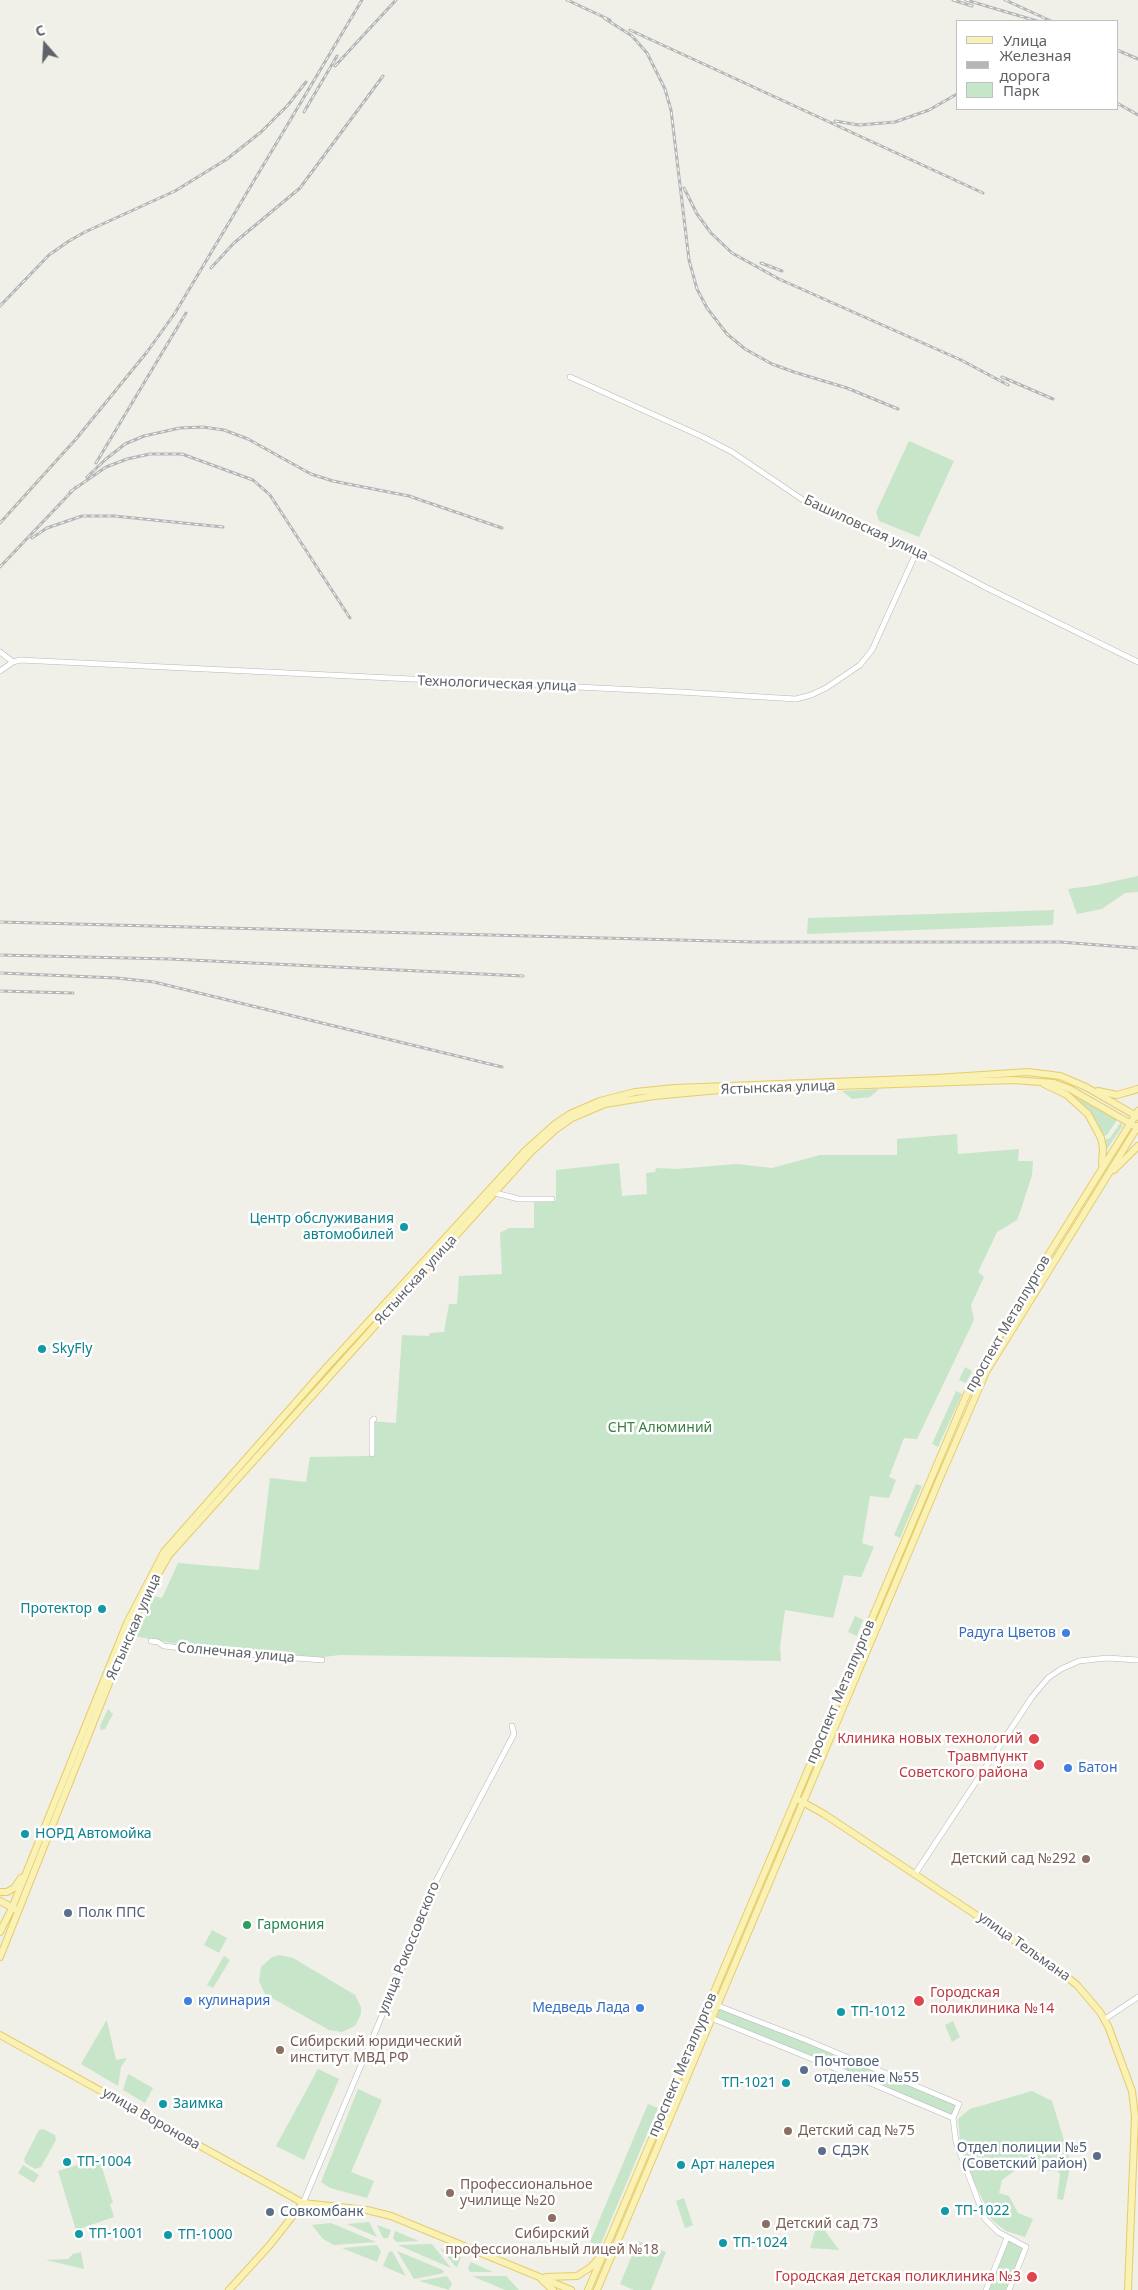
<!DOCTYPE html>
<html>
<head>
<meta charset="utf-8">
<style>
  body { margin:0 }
  #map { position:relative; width:1138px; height:2290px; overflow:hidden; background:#f0efe8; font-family:"Noto Sans",sans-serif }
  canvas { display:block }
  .legend { position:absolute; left:956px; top:20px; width:162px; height:90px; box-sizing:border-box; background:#fff; border:1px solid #bfc0c2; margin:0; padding:6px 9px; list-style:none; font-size:15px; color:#5f6267 }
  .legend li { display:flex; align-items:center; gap:10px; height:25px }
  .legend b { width:25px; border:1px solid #bfc0c2 }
  .north { position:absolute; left:20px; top:20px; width:50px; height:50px; -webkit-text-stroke:4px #fff; paint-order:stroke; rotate:341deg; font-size:14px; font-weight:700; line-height:20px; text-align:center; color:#5f6267 }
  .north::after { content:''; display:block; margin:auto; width:18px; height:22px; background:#5f6267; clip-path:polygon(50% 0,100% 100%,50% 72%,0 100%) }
</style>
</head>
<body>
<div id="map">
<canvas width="1138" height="2290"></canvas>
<ul class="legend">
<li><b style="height:6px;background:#f9f2b4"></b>Улица</li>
<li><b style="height:6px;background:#b5b6b7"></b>Железная дорога</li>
<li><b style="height:14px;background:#c7e5c9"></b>Парк</li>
</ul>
<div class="north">С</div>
</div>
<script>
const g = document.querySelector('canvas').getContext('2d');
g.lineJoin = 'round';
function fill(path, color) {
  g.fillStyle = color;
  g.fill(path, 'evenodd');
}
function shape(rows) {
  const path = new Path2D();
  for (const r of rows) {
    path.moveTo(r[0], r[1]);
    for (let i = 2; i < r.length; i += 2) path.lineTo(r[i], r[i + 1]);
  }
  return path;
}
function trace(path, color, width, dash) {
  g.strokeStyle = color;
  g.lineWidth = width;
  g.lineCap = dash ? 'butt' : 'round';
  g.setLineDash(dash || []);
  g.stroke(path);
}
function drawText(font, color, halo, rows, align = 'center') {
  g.font = font + ' "Noto Sans",sans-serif';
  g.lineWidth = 5;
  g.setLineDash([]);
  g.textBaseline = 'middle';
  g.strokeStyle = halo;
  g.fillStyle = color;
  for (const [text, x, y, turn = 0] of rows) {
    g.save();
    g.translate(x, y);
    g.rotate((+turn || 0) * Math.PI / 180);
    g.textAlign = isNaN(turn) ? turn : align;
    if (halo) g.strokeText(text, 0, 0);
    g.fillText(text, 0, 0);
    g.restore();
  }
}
fill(shape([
  [909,441,954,461,919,537,879,521,876,512],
  [1138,876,1138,892,1125,893,1102,909,1077,914,1068,889,1097,885],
  [1054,910,1053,925,807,934,808,918],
  [879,1089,870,1097,852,1099,842,1091],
  [1071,1094,1117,1120,1107,1135,1103,1136,1090,1113],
  [1121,1122,1122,1127,1107,1149,1104,1140,1110,1138],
  [957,1134,958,1154,1019,1149,1018,1161,1033,1161,1032,1175,1022,1206,1017,1220,997,1232,978,1272,984,1277,971,1305,974,1320,917,1439,904,1438,889,1477,896,1480,889,1498,870,1496,862,1543,874,1547,861,1577,844,1575,833,1618,785,1610,780,1647,781,1661,340,1655,323,1657,204,1649,134,1636,154,1596,162,1598,178,1563,259,1570,270,1478,306,1482,310,1457,369,1456,369,1421,396,1423,402,1335,429,1336,430,1333,444,1332,449,1304,457,1304,459,1276,502,1274,500,1233,509,1228,534,1228,534,1201,556,1201,556,1170,619,1163,622,1196,647,1194,646,1173,655,1172,656,1168,676,1169,737,1164,772,1168,820,1155,897,1155,897,1139],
  [965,1367,972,1371,966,1383,959,1380],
  [956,1391,962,1394,938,1447,932,1444],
  [916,1484,922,1486,900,1538,894,1535],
  [855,1616,863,1620,857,1636,848,1632],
  [108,1709,113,1714,105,1729,101,1730,100,1726],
  [212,1930,227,1938,219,1953,204,1945],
  [279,1955,293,1958,355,1995,361,2007,361,2014,355,2026,342,2032,329,2030,265,1994,259,1981,261,1967,272,1957],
  [224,1956,230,1960,213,1988,207,1985],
  [716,2005,959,2104,953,2118,711,2018],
  [106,2021,107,2021,116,2060,127,2058,121,2067,118,2086,81,2064],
  [953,2021,960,2037,952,2042,945,2025],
  [318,2069,339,2079,304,2160,276,2146],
  [128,2074,153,2088,145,2103,123,2090],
  [358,2089,382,2100,351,2172,374,2181,367,2198,330,2188,321,2182],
  [1032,2091,1052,2101,1071,2163,1063,2200,1057,2199,1060,2174,1057,2171,1017,2169,1002,2180,999,2193,1009,2196,1018,2213,1033,2219,1025,2237,1006,2231,992,2220,970,2173,960,2140,958,2119,970,2109],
  [648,2104,658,2108,600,2246,590,2242],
  [43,2129,55,2135,56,2140,41,2167,35,2169,25,2163,24,2159,39,2130],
  [99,2158,113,2203,110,2204,114,2217,76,2230,58,2171],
  [23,2165,39,2175,34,2183,18,2173],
  [684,2198,693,2225,685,2228,676,2201],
  [318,2211,363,2215,330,2217],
  [818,2221,839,2250,810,2248],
  [369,2222,377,2237,347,2224],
  [331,2223,376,2242,334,2245,323,2239,312,2225],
  [377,2225,391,2230,388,2238,383,2238],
  [395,2231,419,2241,396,2242,393,2238],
  [1007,2238,1026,2247,1009,2290,986,2290],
  [638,2241,666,2252,651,2290,634,2290,620,2284],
  [432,2244,451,2268,398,2245],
  [377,2245,381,2251,377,2262,342,2248],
  [440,2248,461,2257,457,2267,456,2267],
  [392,2251,406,2276,383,2266,389,2252],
  [397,2251,443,2270,444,2273,414,2279],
  [81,2252,84,2269,46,2260,68,2259,73,2254],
  [471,2262,493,2272,470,2272,468,2268],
  [447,2276,452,2284,449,2290,419,2281],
  [472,2276,506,2276,519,2290,505,2290]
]), '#c7e5c9');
const minor = shape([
  [570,377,703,437,732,452,815,508,917,551,985,587,1138,662],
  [0,652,13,662,20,660,680,692,796,699,811,695,826,688,860,665,872,650,917,551],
  [0,671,13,662],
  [495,1193,519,1199,552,1199],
  [372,1454,372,1421,374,1419],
  [151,1641,158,1642,164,1646,215,1652,322,1660],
  [915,1874,1032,1697,1048,1678,1061,1669,1079,1661,1107,1658,1138,1660],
  [716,2005,806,2040,959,2104,953,2118,956,2142,985,2219,998,2232,1026,2247,1009,2290],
  [711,2018,842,2071,953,2118],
  [1105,2019,1138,1997],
  [303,2203,410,1949,426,1908,425,1902,514,1734,512,1726],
  [986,2290,1007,2238]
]);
const major = shape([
  [1044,1084,1067,1095,1088,1114,1101,1138,1103,1148,1102,1164],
  [1098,1091,1117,1095,1138,1089],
  [1114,1170,1138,1146],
  [799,1800,824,1814,1053,1966,1077,1985,1100,2012,1108,2026,1132,2091,1135,2117,1128,2290],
  [0,1892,7,1892,14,1888,21,1878],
  [0,1901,15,1909],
  [0,1932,12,1908,127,1623,164,1552,326,1368,525,1151,555,1124,570,1114,600,1101,635,1092,675,1088,936,1078,1028,1072,1060,1076,1086,1087,1138,1117],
  [0,1957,127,1638,142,1602,169,1555,531,1152,555,1130,572,1118,605,1104,654,1096,719,1090,1013,1080,1054,1083,1070,1089,1138,1128],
  [0,2035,303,2203,367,2210,391,2216,571,2290],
  [546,2277,577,2276,591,2267,599,2258],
  [542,2280,553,2290],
  [229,2290,269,2246,303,2203],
  [588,2290,969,1389,1019,1302,1138,1111],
  [597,2290,940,1478,986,1372,1138,1126]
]);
trace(minor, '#b5b7bb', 6);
trace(major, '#e7cc6a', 8);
trace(minor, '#fff', 5);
trace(major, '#f9f2b4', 6);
const rail = shape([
  [567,0,610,20],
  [953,0,972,6],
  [966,0,1037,21],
  [1005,0,1051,21],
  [604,18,632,36,647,53,665,89,671,110,689,260,697,289,707,308,727,334,745,349,772,364,794,372,847,388,898,409],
  [630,30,983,193],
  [1117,50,1138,59],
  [335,66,396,0],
  [1117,103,1138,115],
  [304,112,337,56],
  [835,121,859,125,895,122,929,110,957,94],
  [684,188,697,214,711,233,732,253,779,279,961,360,1008,385],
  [761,263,782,271],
  [211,268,234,243,300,188,383,76],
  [0,306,49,255,69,241,85,232,175,191,227,159,261,132,288,105,306,82],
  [1002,377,1053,399],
  [96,463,186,313],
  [87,477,106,459,125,444,144,436,180,428,203,427,224,430,248,439,311,474,333,481,409,496,502,528],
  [70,492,106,467,127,459,150,454,182,454,253,480,270,495,350,618],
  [0,523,76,439,147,352,175,313,362,0],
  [32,538,47,528,82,516,114,516,223,527],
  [0,567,76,487],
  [0,922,755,942,1060,942,1138,948],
  [0,955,170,959,523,976],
  [0,973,117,978,154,982,502,1067],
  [0,991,73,993]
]);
trace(rail, '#b5b6b7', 3);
trace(rail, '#fff', 1, [4]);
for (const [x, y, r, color] of [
  [404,1227,5,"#0f9aa8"],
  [42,1349,5,"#0f9aa8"],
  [102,1609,5,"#0f9aa8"],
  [1066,1633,5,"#3f7fe0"],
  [1034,1739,6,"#e0444e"],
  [1039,1765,6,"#e0444e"],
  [1068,1768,5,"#3f7fe0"],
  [25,1834,5,"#0f9aa8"],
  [1086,1859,5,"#8d6e63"],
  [68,1913,5,"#5c6f8a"],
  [247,1925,5,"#2e9e5b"],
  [188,2001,5,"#3f7fe0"],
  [919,2001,6,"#e0444e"],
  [640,2008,5,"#3f7fe0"],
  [841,2012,5,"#0f9aa8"],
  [280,2050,5,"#8d6e63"],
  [804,2070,5,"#5c6f8a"],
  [786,2083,5,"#0f9aa8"],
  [163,2104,5,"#0f9aa8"],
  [788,2131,5,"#8d6e63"],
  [822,2151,5,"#5c6f8a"],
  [1097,2156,5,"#5c6f8a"],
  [67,2162,5,"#0f9aa8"],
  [681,2165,5,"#0f9aa8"],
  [450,2193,5,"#8d6e63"],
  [945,2211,5,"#0f9aa8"],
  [270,2212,5,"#5c6f8a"],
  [552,2218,5,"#8d6e63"],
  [766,2224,5,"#8d6e63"],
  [79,2234,5,"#0f9aa8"],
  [168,2235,5,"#0f9aa8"],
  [723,2243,5,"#0f9aa8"],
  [1032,2277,6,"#e0444e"]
]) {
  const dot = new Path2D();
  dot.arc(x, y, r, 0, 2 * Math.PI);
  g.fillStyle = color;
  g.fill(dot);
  trace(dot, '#fff', 2);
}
drawText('14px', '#5f6267', '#fff', [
  ["Башиловская улица",866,528,25],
  ["Технологическая улица",497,684,2],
  ["Ястынская улица",778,1088,-2],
  ["Ястынская улица",416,1280,-48],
  ["проспект Металлургов",1008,1324,-60],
  ["Ястынская улица",134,1627,-66],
  ["Солнечная улица",236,1653,5],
  ["проспект Металлургов",841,1692,-67],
  ["улица Тельмана",1024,1947,35],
  ["улица Рокоссовского",409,1948,-68],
  ["проспект Металлургов",683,2065,-67],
  ["улица Воронова",151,2119,30]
]);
drawText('14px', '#0d838f', '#fff', [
  ["Центр обслуживания",394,1219,"right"],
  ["автомобилей",394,1235,"right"],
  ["SkyFly",52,1349],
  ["Протектор",92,1609,"right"],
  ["НОРД Автомойка",35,1834],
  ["ТП-1012",851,2012],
  ["ТП-1021",776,2083,"right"],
  ["Заимка",173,2104],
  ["ТП-1004",77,2162],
  ["Арт налерея",691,2165],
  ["ТП-1022",955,2211],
  ["ТП-1001",89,2234],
  ["ТП-1000",178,2235],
  ["ТП-1024",733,2243]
], 'left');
drawText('14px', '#3c8143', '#fff', [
  ["СНТ Алюминий",660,1428]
]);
drawText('14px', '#366cbe', '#fff', [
  ["Радуга Цветов",1056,1633],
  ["Батон",1078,1768,"left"],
  ["кулинария",198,2001,"left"],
  ["Медведь Лада",630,2008]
], 'right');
drawText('14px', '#be3a42', '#fff', [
  ["Клиника новых технологий",1023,1739],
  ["Травмпункт",1028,1757],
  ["Советского района",1028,1773],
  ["Городская",930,1993,"left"],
  ["поликлиника №14",930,2009,"left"],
  ["Городская детская поликлиника №3",1021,2277]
], 'right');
drawText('14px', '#785e54', '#fff', [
  ["Детский сад №292",1076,1859,"right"],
  ["Сибирский юридический",290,2042],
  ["институт МВД РФ",290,2058],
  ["Детский сад №75",798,2131],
  ["Профессиональное",460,2185],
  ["училище №20",460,2201],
  ["Детский сад 73",776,2224],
  ["Сибирский",552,2234,"center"],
  ["профессиональный лицей №18",552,2250,"center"]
], 'left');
drawText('14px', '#4e5e75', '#fff', [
  ["Полк ППС",78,1913],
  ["Почтовое",814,2062],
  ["отделение №55",814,2078],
  ["Отдел полиции №5",1087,2148,"right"],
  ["(Советский район)",1087,2164,"right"],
  ["СДЭК",832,2151],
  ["Совкомбанк",280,2212]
], 'left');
drawText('14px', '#27864d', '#fff', [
  ["Гармония",257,1925]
], 'left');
</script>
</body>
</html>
